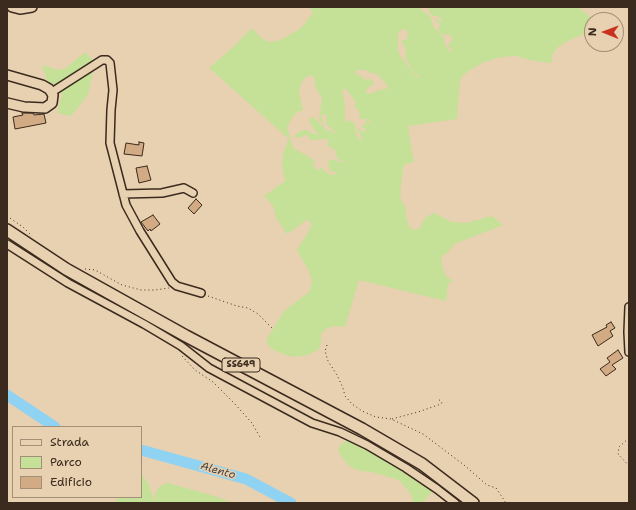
<!DOCTYPE html>
<html>
<head>
<meta charset="utf-8">
<style>
  body { margin:0 }
  #map { position:relative; width:636px; height:510px; overflow:hidden; background:#e8d1b1; font-family:"Shantell Sans",sans-serif }
  canvas { display:block }
  .frame { position:absolute; inset:0; border:8px solid #3b2a1e; pointer-events:none }
  .legend { position:absolute; left:12px; top:426px; width:130px; height:72px; box-sizing:border-box; background:#e8d1b1; border:1px solid #a38e76; margin:0; padding:5px 7px; list-style:none; font-size:12px; color:#3b2a1e }
  .legend li { display:flex; align-items:center; gap:8px; height:20px }
  .legend b { width:20px; border:1px solid #a38e76 }
  .north { position:absolute; left:584px; top:12px; width:40px; height:40px; box-sizing:border-box; background:#e8d1b1; border:1px solid #a38e76; border-radius:50%; rotate:271deg; font-size:11px; font-weight:700; line-height:16px; text-align:center; color:#3b2a1e }
  .north::after { content:''; display:block; margin:auto; width:14px; height:18px; background:#c8321e; clip-path:polygon(50% 0,100% 100%,50% 72%,0 100%) }
</style>
</head>
<body>
<div id="map">
<canvas width="636" height="510"></canvas>
<div class="frame"></div>
<ul class="legend">
<li><b style="height:5px;background:#e8d1b1"></b>Strada</li>
<li><b style="height:11px;background:#c5e097"></b>Parco</li>
<li><b style="height:11px;background:#d2aa83"></b>Edificio</li>
</ul>
<div class="north">N</div>
</div>
<script>
const g = document.querySelector('canvas').getContext('2d');
g.lineJoin = 'round';
function fill(path, color) {
  g.fillStyle = color;
  g.fill(path, 'evenodd');
}
function shape(rows) {
  const path = new Path2D();
  for (const r of rows) {
    path.moveTo(r[0], r[1]);
    for (let i = 2; i < r.length; i += 2) path.lineTo(r[i], r[i + 1]);
  }
  return path;
}
function trace(path, color, width, dash) {
  g.strokeStyle = color;
  g.lineWidth = width;
  g.lineCap = dash ? 'butt' : 'round';
  g.setLineDash(dash || []);
  g.stroke(path);
}
function drawText(font, color, halo, rows, align = 'center') {
  g.font = font + ' "Shantell Sans",sans-serif';
  g.lineWidth = 3;
  g.setLineDash([]);
  g.textBaseline = 'middle';
  g.strokeStyle = halo;
  g.fillStyle = color;
  for (const [text, x, y, turn = 0] of rows) {
    g.save();
    g.translate(x, y);
    g.rotate((+turn || 0) * Math.PI / 180);
    g.textAlign = isNaN(turn) ? turn : align;
    if (halo) g.strokeText(text, 0, 0);
    g.fillText(text, 0, 0);
    g.restore();
  }
}
fill(shape([
  [309,7,418,7,431,17,433,26,444,38,445,44,450,53,451,49,448,45,453,39,449,34,443,35,438,30,440,24,436,22,435,19,436,18,440,22,443,22,438,16,434,16,430,14,428,7,578,7,594,20,592,20,592,30,564,43,558,47,552,55,552,63,534,61,516,56,501,57,484,62,467,72,460,79,457,119,408,126,412,153,414,162,405,164,403,168,400,194,401,200,406,209,406,217,409,227,414,230,419,229,425,218,434,213,452,222,466,223,492,216,503,225,454,244,448,252,442,256,441,263,445,275,453,281,448,284,446,301,359,280,345,327,335,326,327,328,321,334,321,345,318,350,308,355,294,357,285,355,272,349,267,344,267,339,284,311,309,292,312,282,309,271,297,250,310,229,311,224,309,220,307,220,287,234,276,218,273,206,264,196,285,181,282,166,283,154,289,139,209,68,232,48,252,28,260,37,268,42,277,41,286,37,301,28,313,13],
  [403,29,406,30,408,34,407,39,401,41,402,43,406,49,405,57,409,64,410,67,414,73,419,77,418,79,401,57,398,51,398,34,400,31],
  [356,70,366,70,370,73,374,73,378,75,387,85,388,88,376,91,370,94,365,92,369,87,373,85,373,80,363,79,361,75,356,75],
  [312,75,314,78,316,89,322,97,319,120,324,125,322,118,322,114,324,114,327,116,326,123,328,126,337,134,327,130,313,117,309,119,310,123,316,132,320,134,314,134,306,130,303,130,296,134,295,138,302,137,305,135,308,136,310,140,326,139,329,141,327,145,335,150,337,158,340,160,347,162,342,162,331,159,328,162,329,169,331,171,337,173,336,175,329,174,320,167,320,170,316,169,313,165,313,163,316,162,306,155,293,148,289,134,287,128,290,121,298,111,303,111,299,92,301,84,304,79,308,76],
  [342,89,347,90,356,102,356,104,354,106,359,111,360,119,367,119,371,122,370,123,367,120,366,121,366,124,363,125,362,127,366,129,365,132,357,128,357,132,358,133,360,132,361,133,360,135,363,142,358,138,355,132,355,123,349,120,345,123,345,105],
  [85,52,95,62,88,95,71,116,57,113,62,95,61,91,48,84,42,65,59,70,66,68],
  [349,439,389,460,435,489,422,503,413,503,411,494,400,481,393,478,371,472,361,471,350,467,341,456,338,451,340,445],
  [141,473,149,485,152,495,156,501,155,494,157,490,162,485,168,483,211,495,233,503,115,503,118,497,141,497]
]), '#c5e097');
trace(shape([
  [7,395,55,427],
  [141,450,246,479,291,503]
]), '#90d2f2', 11);
const building = shape([
  [22,113,33,113,34,115,44,114,46,123,15,129,13,117,23,115,22,113],
  [139,142,144,143,142,156,124,154,126,143,139,145,139,142],
  [147,166,151,180,139,183,136,168,147,166],
  [196,199,202,205,194,214,188,208,196,199],
  [153,215,160,224,151,231,150,229,148,231,141,222,153,215],
  [611,322,615,328,610,331,613,336,598,346,592,335,607,327,606,325,611,322],
  [618,350,623,358,612,365,616,369,606,376,600,369,610,362,607,358,618,350]
]);
fill(building, '#d2aa83');
trace(building, '#3b2a1e', 1);
const minor = shape([
  [52,92,102,60,107,60,110,63,113,90,111,110,110,143,126,205,140,231,172,282,177,286,201,293],
  [123,194,162,193,184,188,193,193],
  [7,244,68,283,144,324,181,346,209,368,312,423,340,432,367,445,406,468,437,489,455,503],
  [629,307,628,332,629,352]
]);
const major = shape([
  [12,7,20,9,32,7],
  [7,75,42,85,49,89,53,95,52,103,45,108,24,107,7,103]
]);
const highway = shape([
  [7,230,66,269,186,336,362,429,422,464,473,503]
]);
trace(minor, '#3b2a1e', 10);
trace(major, '#3b2a1e', 12);
trace(highway, '#3b2a1e', 14);
trace(shape([
  [7,216,23,227,32,236],
  [85,269,95,270,122,285,141,290,155,290,169,288],
  [208,296,237,306,248,308,258,314,272,328],
  [327,345,325,351,328,361,337,375,343,388,345,396,352,404,362,411,376,417,391,419,423,434,464,465,487,485,496,488,506,503],
  [182,356,195,370,213,382,234,403,252,423,261,439],
  [392,419,418,412,441,404,442,402,438,399],
  [629,438,619,447,618,454,629,466]
]), '#3b2a1e', 1, [1, 3]);
trace(minor, '#e8d1b1', 7);
trace(major, '#e8d1b1', 9);
trace(highway, '#e8d1b1', 11);
for (const [x, y, w] of [
  [241,365,38]
]) {
  const box = new Path2D();
  box.roundRect(x - w / 2, y - 7, w, 14, 3);
  g.fillStyle = '#e8d1b1';
  g.fill(box);
  trace(box, '#3b2a1e', 1);
}
drawText('bold 9px', '#3b2a1e', null, [
  ["SS649",241,365]
]);
drawText('italic 11px', '#48433e', '#e8d1b1', [
  ["Alento",218,471,16]
]);
</script>
</body>
</html>
